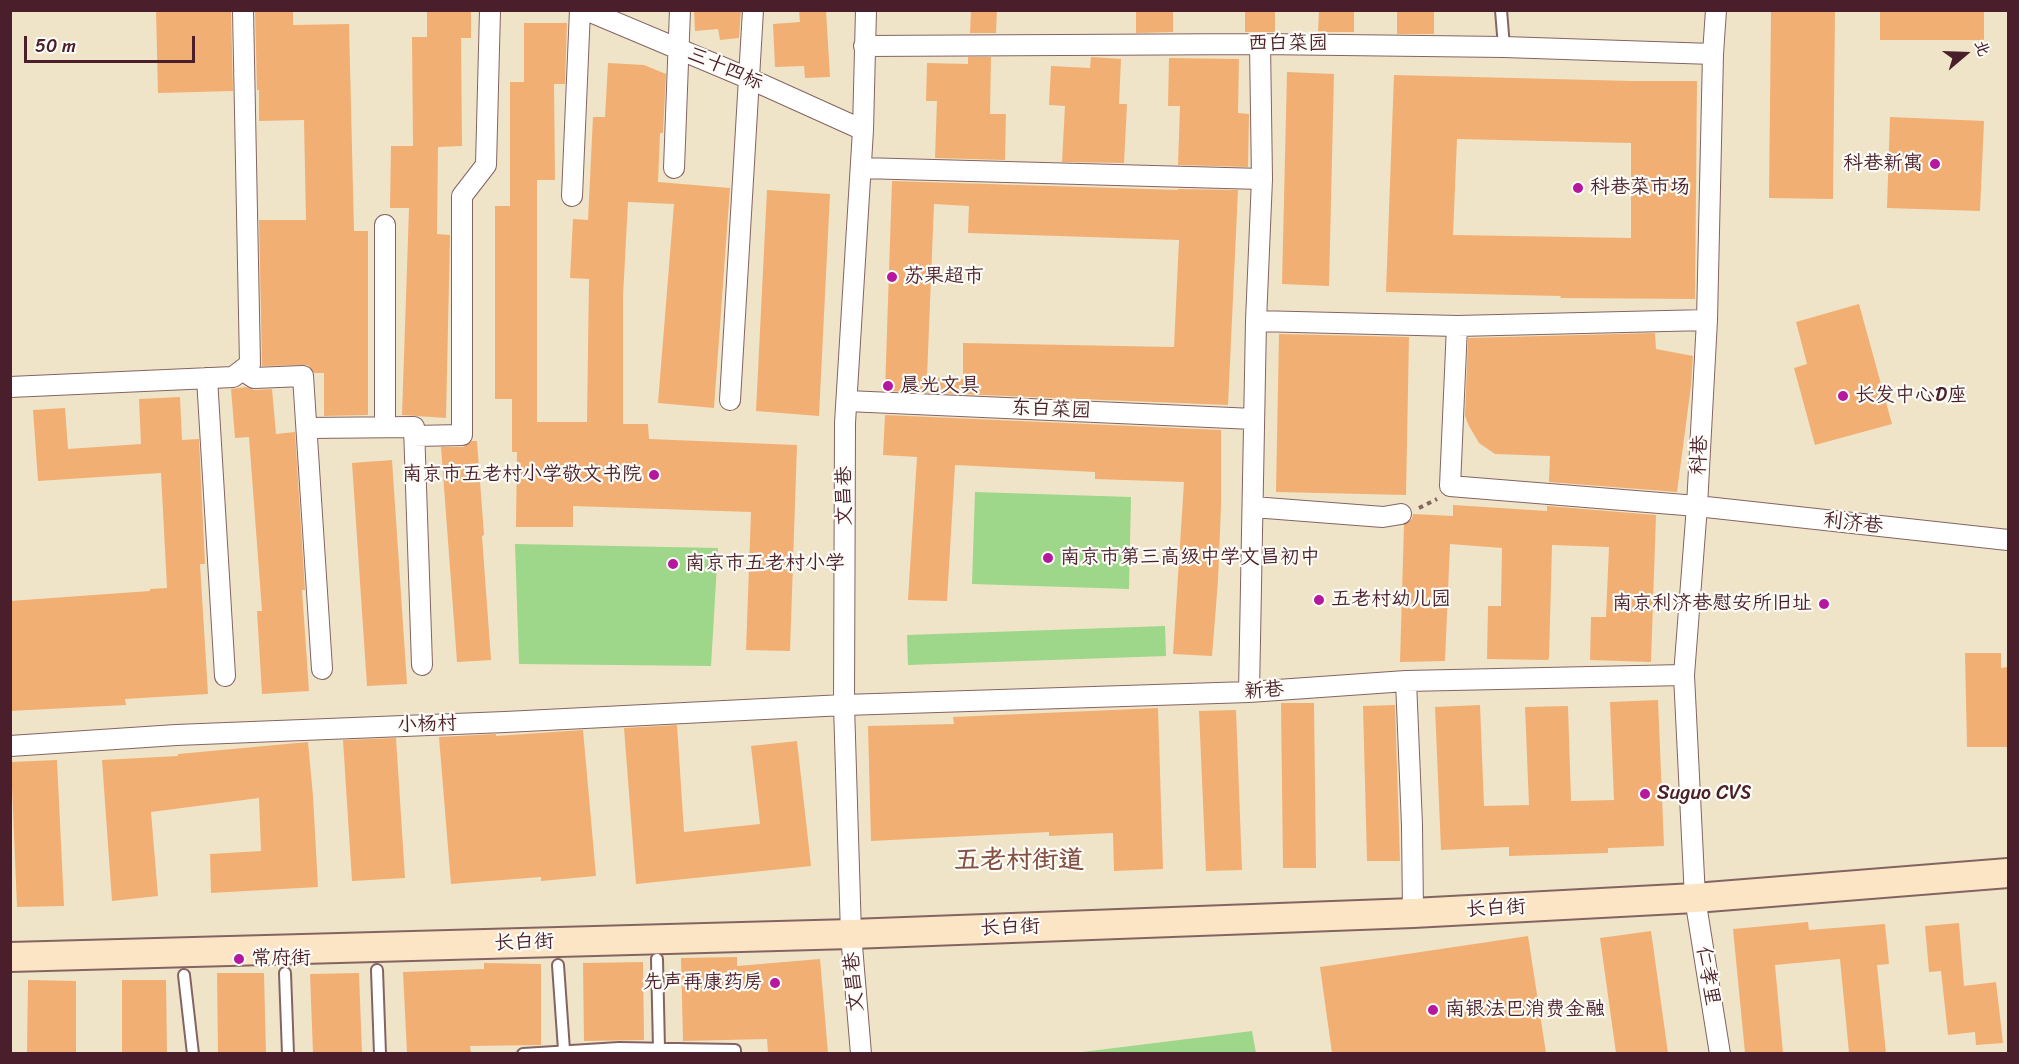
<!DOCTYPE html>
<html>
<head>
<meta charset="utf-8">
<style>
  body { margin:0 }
  #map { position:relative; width:2019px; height:1064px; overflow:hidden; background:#efe4c8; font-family:Sriracha,"LXGW WenKai TC",sans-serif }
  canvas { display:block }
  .frame { position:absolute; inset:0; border:12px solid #4a1f2b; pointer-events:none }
  .north { position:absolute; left:1935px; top:24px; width:60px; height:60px; -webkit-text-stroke:4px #fdfcf7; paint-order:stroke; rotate:71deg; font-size:16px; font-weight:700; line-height:24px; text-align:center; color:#4a1f2b }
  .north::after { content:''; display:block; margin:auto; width:21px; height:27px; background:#4a1f2b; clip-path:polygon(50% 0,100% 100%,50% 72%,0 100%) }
  .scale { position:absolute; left:24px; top:36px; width:171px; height:27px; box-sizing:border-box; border:3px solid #4a1f2b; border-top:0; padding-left:8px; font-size:18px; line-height:21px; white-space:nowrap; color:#4a1f2b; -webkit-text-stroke:4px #fdfcf7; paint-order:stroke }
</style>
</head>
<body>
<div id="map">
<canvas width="2019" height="1064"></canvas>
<div class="frame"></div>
<div class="north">北</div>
<div class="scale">50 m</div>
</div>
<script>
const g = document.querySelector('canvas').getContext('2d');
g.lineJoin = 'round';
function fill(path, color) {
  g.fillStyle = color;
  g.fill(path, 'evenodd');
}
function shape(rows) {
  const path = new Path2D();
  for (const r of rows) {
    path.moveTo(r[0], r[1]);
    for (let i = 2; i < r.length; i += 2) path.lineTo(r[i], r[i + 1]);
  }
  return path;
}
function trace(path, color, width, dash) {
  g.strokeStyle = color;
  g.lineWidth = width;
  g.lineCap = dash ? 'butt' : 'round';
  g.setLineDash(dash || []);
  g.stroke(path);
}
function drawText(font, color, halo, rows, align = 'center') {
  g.font = font + ' Sriracha,"LXGW WenKai TC",sans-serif';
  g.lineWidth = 4.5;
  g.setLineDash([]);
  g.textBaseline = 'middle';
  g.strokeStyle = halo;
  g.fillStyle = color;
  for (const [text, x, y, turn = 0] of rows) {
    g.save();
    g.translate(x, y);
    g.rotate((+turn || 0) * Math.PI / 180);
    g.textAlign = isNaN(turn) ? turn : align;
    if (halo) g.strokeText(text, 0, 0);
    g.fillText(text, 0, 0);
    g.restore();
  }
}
fill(shape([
  [975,492,1131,497,1129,589,972,584],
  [515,544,718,548,711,666,519,664],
  [1165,626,1166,656,908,665,907,635],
  [1252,1031,1256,1053,1074,1053]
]), '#9ed78a');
fill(shape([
  [156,10,231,10,233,91,158,93],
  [255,10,293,10,293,25,349,24,354,231,368,231,368,415,324,416,324,373,314,373,308,365,262,366,259,220,306,220,304,120,259,121,259,90,257,90],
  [427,10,471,10,471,38,461,38,462,146,438,147,437,234,450,235,446,418,402,415,409,208,390,208,391,146,413,146,412,37,427,37],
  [694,10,741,10,739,38,720,40,718,29,695,31],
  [799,10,826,10,830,77,805,78,804,66,775,67,773,24,800,22],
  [971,10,997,10,996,33,970,33],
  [1136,10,1173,10,1173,32,1136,33],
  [1245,10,1275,10,1275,32,1245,32],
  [1319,10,1354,10,1354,32,1318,32],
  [1397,10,1434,10,1434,34,1397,34],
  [1771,10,1835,10,1833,199,1769,198],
  [1880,10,1984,10,1984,40,1880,40],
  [524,23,567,23,565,84,554,84,555,180,537,180,537,422,587,422,589,279,570,278,573,219,588,220,593,117,605,117,608,63,644,65,666,74,663,133,660,133,658,182,730,188,714,408,658,403,674,204,628,202,623,296,623,424,648,424,649,439,797,445,790,651,746,650,751,512,573,506,573,527,516,527,517,452,512,452,512,399,495,399,495,206,510,206,510,82,524,82],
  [968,57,991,57,990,114,1006,114,1005,160,935,158,937,101,926,101,927,63,968,64],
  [1091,57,1121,59,1119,104,1127,104,1124,163,1062,162,1065,106,1049,105,1051,66,1090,68],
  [1169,58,1239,59,1238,113,1249,114,1248,167,1178,165,1180,106,1168,106],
  [1287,72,1334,74,1329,286,1282,284],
  [1394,75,1632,81,1697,81,1695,299,1560,298,1561,296,1386,292],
  [1457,139,1631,143,1631,238,1453,235],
  [1890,117,1984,121,1980,211,1887,208],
  [892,181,1178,190,1178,189,1238,190,1228,405,885,391],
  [934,204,969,206,968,233,1179,240,1174,347,963,343,963,379,927,377],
  [767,190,830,194,819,416,756,411],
  [1859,304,1892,424,1815,445,1794,368,1807,364,1796,322],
  [1655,333,1656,349,1693,356,1691,386,1677,492,1549,482,1550,456,1495,454,1479,443,1469,426,1465,416,1468,338],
  [1279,334,1409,337,1406,495,1276,492],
  [246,387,254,390,272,389,276,434,295,432,305,590,302,590,309,691,262,694,257,611,262,611,249,437,235,438,231,389],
  [180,397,182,440,199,439,205,564,200,564,208,694,125,699,126,705,10,711,10,601,150,591,150,589,167,588,161,473,38,481,33,410,65,408,68,449,141,444,139,399],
  [885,415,1221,430,1221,506,1218,581,1212,656,1173,654,1184,482,1095,479,1095,472,955,465,947,601,908,600,917,457,883,455],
  [472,441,477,441,484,535,482,536,491,660,457,662,441,447,463,447],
  [392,460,407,684,367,686,352,463],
  [1453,505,1547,511,1547,506,1656,515,1651,662,1590,660,1591,617,1606,617,1609,547,1552,545,1549,658,1548,660,1487,659,1488,606,1501,606,1502,548,1450,544,1445,661,1400,662,1404,525,1412,519,1413,514,1453,516],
  [1965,653,2001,653,2001,668,2008,667,2008,747,1967,747],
  [1658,700,1664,846,1608,848,1608,853,1509,856,1509,847,1441,850,1435,707,1480,705,1484,806,1529,805,1525,707,1568,706,1571,801,1614,800,1610,702],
  [1281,703,1314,703,1316,868,1283,868],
  [1395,705,1400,861,1367,861,1363,706],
  [1158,708,1163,869,1114,871,1113,833,1049,836,1049,832,871,841,868,726,954,724,953,717],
  [1236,710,1242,870,1206,871,1199,711],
  [677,725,684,832,760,824,751,746,797,741,811,866,636,884,624,728],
  [583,730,596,876,541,881,541,877,451,884,439,737,496,734,496,736],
  [396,738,405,878,352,881,343,740],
  [308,742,313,796,318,887,211,893,210,854,261,851,259,798,151,812,158,896,112,901,102,760,178,756,178,754],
  [57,760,64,906,17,907,11,762],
  [1808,922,1809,930,1885,924,1889,964,1877,965,1886,1053,1849,1053,1840,959,1775,965,1783,1053,1745,1053,1733,929],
  [1959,923,1964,986,1996,982,2003,1043,1976,1045,1975,1032,1948,1035,1941,971,1929,972,1925,926],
  [1651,931,1668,1053,1616,1053,1600,938],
  [1528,936,1546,1053,1332,1053,1320,967],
  [737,957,737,966,820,959,828,1053,768,1053,767,1039,683,1041,681,958],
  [643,962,644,1040,584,1041,583,963],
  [484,963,541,964,541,1045,470,1046,471,1053,407,1053,403,972,484,969],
  [217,973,264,973,266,1053,218,1053],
  [359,973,362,1053,313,1053,310,974],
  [28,980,76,981,76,1053,27,1053],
  [122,980,166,980,167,1053,122,1053]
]), '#f2af73');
const lane = shape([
  [1501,10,1504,47],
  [657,959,659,1049],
  [558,965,564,1050],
  [377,970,380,1054],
  [285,973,288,1054],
  [184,975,193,1054],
  [523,1054,619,1048,735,1050,735,1054]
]);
const street = shape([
  [586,10,750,79,863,130],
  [1716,10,1713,54,1707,320,1697,506,1684,675,1695,898,1720,1054],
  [864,46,1260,44,1504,47,1713,54],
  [674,168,680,10],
  [861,168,1262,179],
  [572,196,580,10],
  [1256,321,1457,326,1707,320],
  [1457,326,1450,486,1697,506,2008,540],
  [242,370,254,378,303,376,322,669],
  [207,378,225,676],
  [10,387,233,377,250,364,243,10],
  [730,400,753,10],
  [847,401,1254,419],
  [385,427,385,225],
  [307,428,414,427,422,665],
  [414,436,462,435,462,196,486,165,490,10],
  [1253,507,1383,517,1401,514],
  [1406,681,1412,825,1413,913],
  [1249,692,1256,321,1262,179,1260,44],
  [10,746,176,735,505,722,844,705,1249,692,1406,681,1684,675],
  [861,1054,851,934,844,705,845,423,863,130,866,10]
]);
const secondary = shape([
  [10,957,851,934,1413,913,1695,898,2008,873]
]);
trace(lane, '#846462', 14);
trace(street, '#846462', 22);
trace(secondary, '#846462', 32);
trace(shape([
  [1419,508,1437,499]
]), '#846462', 4, [4.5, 4.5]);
trace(lane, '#fff', 10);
trace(street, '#fff', 20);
trace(secondary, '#fce5c4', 28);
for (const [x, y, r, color] of [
  [1935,164,6,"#b5179e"],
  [1578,188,6,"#b5179e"],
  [892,277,6,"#b5179e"],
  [888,386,6,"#b5179e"],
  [1843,396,6,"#b5179e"],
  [654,475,6,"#b5179e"],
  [1048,558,6,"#b5179e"],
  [673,564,6,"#b5179e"],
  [1319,600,6,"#b5179e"],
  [1824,604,6,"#b5179e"],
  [1645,794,6,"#b5179e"],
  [239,959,6,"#b5179e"],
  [775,983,6,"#b5179e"],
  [1433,1010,6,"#b5179e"]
]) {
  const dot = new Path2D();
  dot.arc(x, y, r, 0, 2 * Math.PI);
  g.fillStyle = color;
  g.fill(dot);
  trace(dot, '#fdfcf7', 2);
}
drawText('20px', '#4a1f2b', '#fdfcf7', [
  ["西白菜园",1288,44],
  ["三十四标",725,69,23],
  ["东白菜园",1051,410,3],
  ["科巷",1700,455,-87],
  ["文昌巷",845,496,-90],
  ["利济巷",1853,524,6],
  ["新巷",1264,691,-4],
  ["小杨村",427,725,-2],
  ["长白街",1496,909,-3],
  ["长白街",1010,928,-2],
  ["长白街",524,943,-2],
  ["仁孝里",1707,976,81],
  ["文昌巷",855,982,-95]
]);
drawText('20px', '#4a1f2b', '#fdfcf7', [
  ["科巷新寓",1923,164,"right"],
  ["科巷菜市场",1590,188],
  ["苏果超市",904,277],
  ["晨光文具",900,386],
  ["长发中心D座",1855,396],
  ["南京市五老村小学敬文书院",642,475,"right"],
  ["南京市第三高级中学文昌初中",1060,558],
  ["南京市五老村小学",685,564],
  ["五老村幼儿园",1331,600],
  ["南京利济巷慰安所旧址",1812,604,"right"],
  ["Suguo CVS",1657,794],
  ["常府街",251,959],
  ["先声再康药房",763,983,"right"],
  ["南银法巴消费金融",1445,1010]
], 'left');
drawText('bold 26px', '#855144', '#fdfcf7', [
  ["五老村街道",1019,861]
]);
</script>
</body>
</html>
